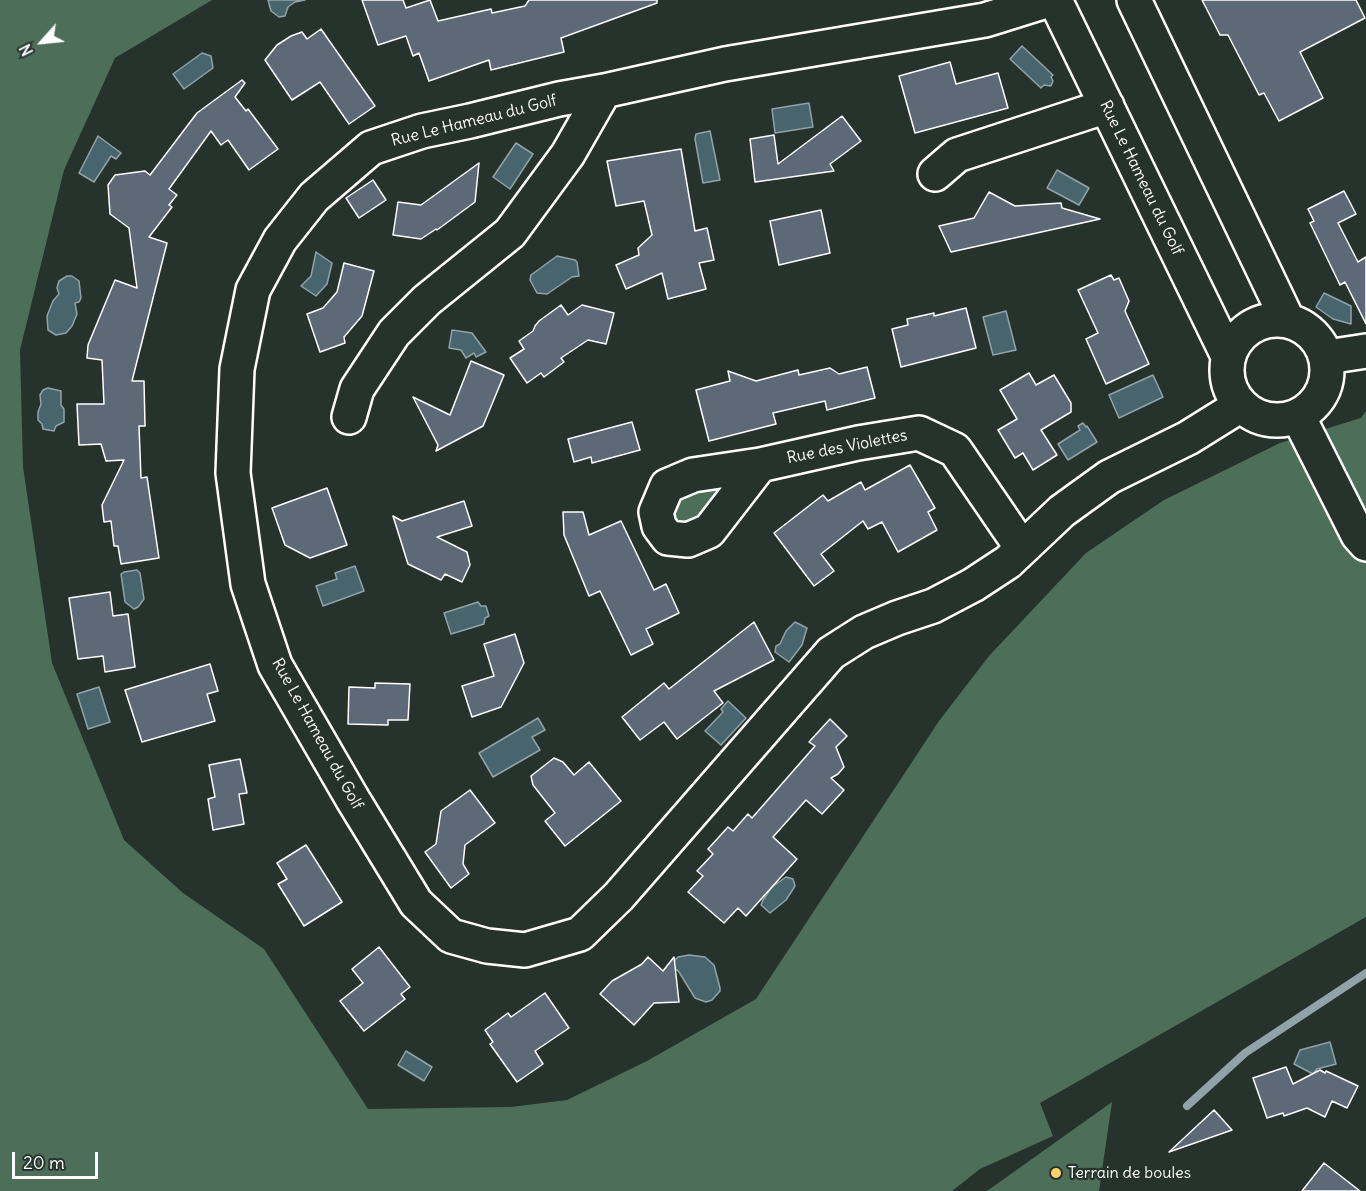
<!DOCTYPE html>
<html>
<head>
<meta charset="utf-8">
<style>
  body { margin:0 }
  #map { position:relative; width:1366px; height:1191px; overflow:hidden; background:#26332d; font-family:Delius,sans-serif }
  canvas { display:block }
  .north { position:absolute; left:12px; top:12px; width:60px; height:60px; -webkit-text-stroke:4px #26332d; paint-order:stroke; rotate:243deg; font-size:16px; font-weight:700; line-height:24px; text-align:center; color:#fff }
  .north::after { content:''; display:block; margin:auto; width:21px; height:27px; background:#fff; clip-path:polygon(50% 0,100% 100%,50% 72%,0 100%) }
  .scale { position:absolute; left:12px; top:1152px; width:86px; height:27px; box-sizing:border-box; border:3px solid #fff; border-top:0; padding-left:8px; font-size:18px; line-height:21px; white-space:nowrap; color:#fff; -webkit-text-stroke:4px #26332d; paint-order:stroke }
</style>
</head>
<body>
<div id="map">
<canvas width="1366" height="1191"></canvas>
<div class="north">N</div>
<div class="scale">20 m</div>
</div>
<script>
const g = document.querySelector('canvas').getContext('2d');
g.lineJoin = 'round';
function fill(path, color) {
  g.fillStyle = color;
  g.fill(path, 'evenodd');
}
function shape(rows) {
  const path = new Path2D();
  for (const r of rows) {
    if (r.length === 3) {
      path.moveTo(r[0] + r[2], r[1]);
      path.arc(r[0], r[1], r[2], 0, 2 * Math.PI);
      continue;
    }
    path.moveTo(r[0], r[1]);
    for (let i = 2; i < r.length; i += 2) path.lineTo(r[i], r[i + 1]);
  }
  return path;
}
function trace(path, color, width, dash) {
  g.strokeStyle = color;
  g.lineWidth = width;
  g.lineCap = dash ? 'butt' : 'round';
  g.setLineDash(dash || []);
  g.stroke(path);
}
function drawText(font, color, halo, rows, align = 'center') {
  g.font = font + ' Delius,sans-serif';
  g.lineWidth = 4.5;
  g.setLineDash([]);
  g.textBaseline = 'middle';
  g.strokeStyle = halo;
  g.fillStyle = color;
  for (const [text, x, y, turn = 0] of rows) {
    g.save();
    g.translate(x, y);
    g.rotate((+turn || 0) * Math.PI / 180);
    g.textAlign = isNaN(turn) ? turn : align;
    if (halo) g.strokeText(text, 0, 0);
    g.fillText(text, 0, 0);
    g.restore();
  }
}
fill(shape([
  [0,0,212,0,115,58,64,170,20,350,23,467,52,663,124,840,183,893,264,949,368,1109,511,1107,567,1100,647,1061,756,999,939,721,989,656,1086,553,1164,500,1280,443,1361,418,1366,411,1366,917,1040,1103,1053,1136,980,1169,952,1191,0,1191],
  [715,484,724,495,693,525,680,525,674,521,669,514,672,499],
  [1112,1102,1099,1191,987,1191]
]), '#4d6e59');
const water = shape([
  [268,0,305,0,295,2,288,7,285,16,279,17,271,11,268,0],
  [1022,46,1053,75,1051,77,1053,81,1051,86,1044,85,1041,88,1010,59,1022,46],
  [202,53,211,56,213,68,184,89,173,74,202,53],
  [809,103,813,127,775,133,772,109,809,103],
  [710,131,720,180,703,183,695,139,696,134,710,131],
  [98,136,121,153,116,159,111,156,94,182,79,173,98,136],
  [516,143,533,154,510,189,493,177,516,143],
  [1057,170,1089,188,1079,205,1047,188,1057,170],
  [316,252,332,263,327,284,316,296,301,286,311,276,316,252],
  [557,256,575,260,577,262,579,276,572,277,547,294,537,293,530,280,531,275,557,256],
  [67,276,72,276,79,281,81,298,79,302,75,303,77,314,72,326,66,333,56,335,48,330,47,316,53,301,59,294,57,288,59,281,67,276],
  [1324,293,1351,306,1351,324,1333,319,1316,307,1324,293],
  [1006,311,1016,350,993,355,983,317,1006,311],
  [452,330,472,333,486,352,476,357,474,353,466,358,461,350,449,348,452,330],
  [1153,375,1163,397,1119,418,1109,395,1153,375],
  [48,388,61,391,61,405,64,409,64,422,56,426,54,431,43,429,42,424,38,420,38,412,41,404,40,395,43,390,48,388],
  [1083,423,1086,427,1087,426,1097,442,1068,460,1058,444,1080,430,1078,426,1083,423],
  [355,566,364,591,323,606,316,586,337,579,335,573,355,566],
  [137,570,140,573,144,599,138,607,134,609,125,602,121,574,124,572,137,570],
  [478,602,481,606,486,606,489,616,485,618,484,624,451,634,444,613,478,602],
  [795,622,807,628,802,645,789,662,775,652,776,646,780,644,786,631,795,622],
  [99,687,110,722,88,729,77,694,99,687],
  [728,701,746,718,721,745,705,731,723,712,721,709,728,701],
  [538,718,545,730,532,737,540,750,493,777,479,753,538,718],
  [786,877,793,879,795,886,786,900,770,913,761,905,763,900,772,887,786,877],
  [689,955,705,957,714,965,720,988,720,991,712,1000,706,1002,695,998,679,972,671,964,678,957,689,955],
  [1330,1042,1336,1064,1317,1069,1313,1074,1294,1064,1300,1050,1330,1042],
  [406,1051,432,1067,424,1081,398,1065,406,1051]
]);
fill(water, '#48656e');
trace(water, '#91a3a8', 1.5);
trace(shape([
  [1187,1106,1245,1053,1366,973]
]), '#91a3a8', 8);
const building = shape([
  [362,0,403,0,406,8,430,0,438,21,491,9,492,13,525,6,529,0,657,0,657,3,561,38,564,52,491,70,489,60,429,81,419,53,413,56,406,36,378,45,362,0],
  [1202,0,1356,0,1365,18,1300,52,1323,98,1279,121,1264,93,1259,95,1228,35,1220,35,1202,0],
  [321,29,375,106,349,124,320,82,292,100,265,60,277,45,291,36,302,32,307,39,321,29],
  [950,62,956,84,998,73,1008,108,915,133,899,76,950,62],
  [242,80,245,83,235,97,246,111,248,109,278,149,249,170,228,140,221,145,211,131,169,189,177,195,169,205,172,207,149,237,167,243,132,381,144,381,145,426,139,426,141,478,147,477,159,558,121,564,118,546,114,546,111,521,104,522,102,505,124,460,106,461,101,444,79,445,77,404,104,404,102,360,87,358,88,345,115,280,137,288,129,228,110,214,108,185,115,175,145,171,150,175,197,113,242,80],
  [842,116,861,141,830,164,834,171,755,182,750,139,774,135,778,164,842,116],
  [681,149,695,231,707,228,714,260,699,263,706,289,668,299,662,273,626,289,616,265,639,255,638,248,652,235,644,201,616,206,607,161,681,149],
  [479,163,475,202,437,230,436,229,421,239,393,235,398,202,421,205,479,163],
  [373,180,386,200,359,218,346,198,373,180],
  [1344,191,1356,214,1338,223,1358,262,1366,257,1366,324,1345,282,1340,285,1310,223,1314,221,1308,209,1344,191],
  [989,192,1015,206,1061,203,1062,208,1100,219,951,252,939,226,974,218,989,192],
  [821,210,830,253,779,265,770,221,821,210],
  [344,263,374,271,362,316,344,337,345,343,320,352,307,314,323,308,337,292,344,263],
  [1111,275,1114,280,1119,278,1129,301,1125,311,1149,364,1106,384,1086,339,1098,333,1078,290,1111,275],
  [561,305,568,315,582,305,614,313,606,344,588,340,561,358,564,362,544,377,541,373,527,383,510,358,524,349,519,341,533,331,535,326,539,321,561,305],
  [966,308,976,348,901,367,892,329,908,325,907,319,934,313,934,316,966,308],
  [471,361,504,375,483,426,436,451,438,445,413,397,450,415,471,361],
  [867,367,875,398,827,410,825,401,773,413,776,424,709,441,696,390,730,381,728,371,756,381,798,370,799,375,830,368,839,374,867,367],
  [1029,373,1036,385,1054,375,1071,403,1071,412,1041,430,1057,455,1033,470,1023,453,1015,458,998,430,1017,419,1000,390,1029,373],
  [632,422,640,450,592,463,591,457,574,462,568,439,632,422],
  [910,465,935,508,928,512,937,530,898,552,882,522,868,529,863,521,821,554,834,571,814,586,774,533,823,495,828,501,861,482,865,490,910,465],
  [327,488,347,545,310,558,285,545,272,508,327,488],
  [464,501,472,526,437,537,467,552,470,565,462,582,445,574,441,580,408,564,393,516,402,521,464,501],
  [563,512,583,512,589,535,621,521,654,590,666,584,679,613,646,629,653,644,631,655,600,591,589,596,564,535,563,512],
  [110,592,113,616,128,614,135,667,105,672,103,656,78,659,69,598,110,592],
  [754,622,774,660,714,691,723,703,677,739,664,722,640,740,622,717,664,683,669,689,754,622],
  [515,634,524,663,501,707,472,717,462,686,494,676,484,644,515,634],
  [210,664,218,691,207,694,215,721,142,742,125,690,210,664],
  [375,683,410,684,408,720,388,720,388,725,348,724,349,687,375,688,375,683],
  [830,719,847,736,836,747,844,767,838,774,831,778,844,790,822,814,806,800,773,837,797,859,746,916,738,908,724,923,688,892,703,876,697,871,713,854,708,849,728,827,733,831,748,814,752,818,815,746,809,742,830,719],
  [554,758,563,762,574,775,589,762,621,801,565,846,545,821,555,813,533,785,531,776,554,758],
  [240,759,247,793,239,794,244,824,213,830,208,799,215,797,209,765,240,759],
  [470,790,495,823,465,845,463,864,469,874,451,888,425,852,436,844,441,811,470,790],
  [306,845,342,902,304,926,278,884,287,879,277,863,306,845],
  [379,947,410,987,401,994,405,999,364,1031,340,1001,363,983,352,969,379,947],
  [648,957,663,971,674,957,679,1002,654,1003,634,1025,600,994,612,981,642,964,648,957],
  [545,993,569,1028,535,1051,543,1064,517,1082,490,1044,493,1042,485,1030,508,1013,511,1017,545,993],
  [1286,1067,1293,1084,1320,1070,1325,1073,1326,1071,1358,1086,1347,1108,1332,1101,1325,1117,1307,1108,1284,1116,1283,1113,1267,1118,1253,1078,1286,1067],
  [1214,1110,1232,1130,1169,1152,1214,1110],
  [1324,1163,1360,1191,1302,1191,1324,1163]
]);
fill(building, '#5d6976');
trace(building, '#fff', 1.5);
const street = shape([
  [1049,0,985,20,725,64,604,91,559,99,470,121,422,131,371,148,314,197,280,240,253,290,237,369,233,473,248,584,275,665,352,798,416,903,451,936,487,946,525,950,580,934,619,896,831,653,864,632,897,618,933,606,973,585,1008,562,1062,511,1109,477,1188,438,1241,405],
  [1055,0,1228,356],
  [1134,0,1287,319],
  [935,174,957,155,1107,106],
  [1277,370,50],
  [1327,357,1366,351],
  [1298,416,1358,535,1366,544],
  [349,417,357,389,394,333,427,300,510,233,568,154,604,91],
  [760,465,709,531,688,540,668,538,659,526,656,512,667,486,693,475,760,465,858,443,919,433,955,450,1022,548]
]);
trace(street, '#fff', 38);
trace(street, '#26332d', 33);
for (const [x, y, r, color] of [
  [1056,1173,6,"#ffd166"]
]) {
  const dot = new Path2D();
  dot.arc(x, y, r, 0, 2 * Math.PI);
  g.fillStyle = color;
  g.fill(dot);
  trace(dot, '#26332d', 2);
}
drawText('16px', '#fff', '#26332d', [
  ["Rue Le Hameau du Golf",474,121,-14],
  ["Rue Le Hameau du Golf",1141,178,64],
  ["Rue des Violettes",847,447,-11],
  ["Rue Le Hameau du Golf",317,734,61]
]);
drawText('16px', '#fff', '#26332d', [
  ["Terrain de boules",1068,1173]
], 'left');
</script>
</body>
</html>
